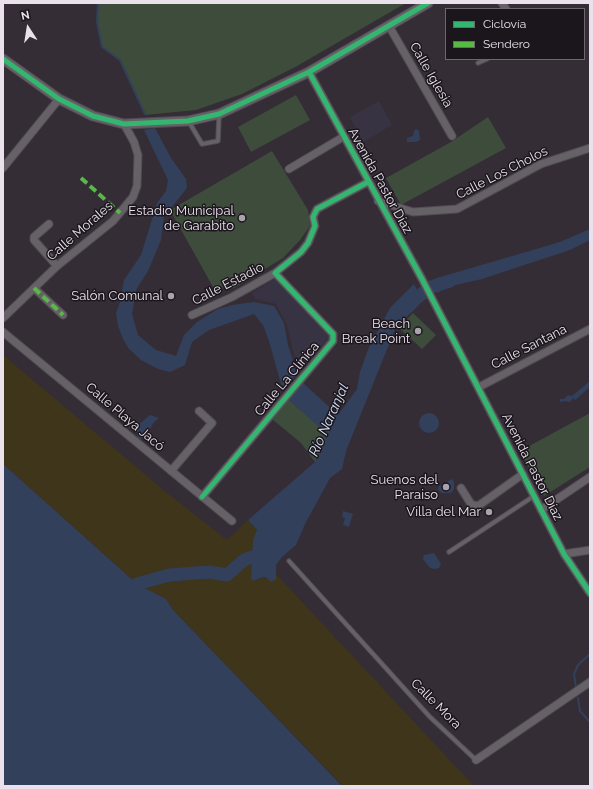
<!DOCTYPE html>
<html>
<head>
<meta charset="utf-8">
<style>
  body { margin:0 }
  #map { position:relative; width:593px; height:789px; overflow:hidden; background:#342d36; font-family:Raleway,sans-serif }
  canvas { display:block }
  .frame { position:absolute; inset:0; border:4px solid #eae1ec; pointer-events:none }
  .legend { position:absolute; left:445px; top:8px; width:140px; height:52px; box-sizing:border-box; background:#1b151c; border:1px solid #6e676f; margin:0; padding:5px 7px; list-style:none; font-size:12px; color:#eae1ec }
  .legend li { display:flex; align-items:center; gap:8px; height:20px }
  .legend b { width:20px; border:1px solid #6e676f }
  .north { position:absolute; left:8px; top:8px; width:40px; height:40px; -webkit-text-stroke:3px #1b151c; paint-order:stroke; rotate:348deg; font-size:11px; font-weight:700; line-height:16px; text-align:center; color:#eae1ec }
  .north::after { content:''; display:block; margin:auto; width:14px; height:18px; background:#eae1ec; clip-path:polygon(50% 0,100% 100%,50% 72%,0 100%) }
</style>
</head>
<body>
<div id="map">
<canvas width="593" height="789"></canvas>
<div class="frame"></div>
<ul class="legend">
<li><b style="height:5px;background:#33b770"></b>Ciclovía</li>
<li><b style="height:5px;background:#58b947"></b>Sendero</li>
</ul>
<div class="north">N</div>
</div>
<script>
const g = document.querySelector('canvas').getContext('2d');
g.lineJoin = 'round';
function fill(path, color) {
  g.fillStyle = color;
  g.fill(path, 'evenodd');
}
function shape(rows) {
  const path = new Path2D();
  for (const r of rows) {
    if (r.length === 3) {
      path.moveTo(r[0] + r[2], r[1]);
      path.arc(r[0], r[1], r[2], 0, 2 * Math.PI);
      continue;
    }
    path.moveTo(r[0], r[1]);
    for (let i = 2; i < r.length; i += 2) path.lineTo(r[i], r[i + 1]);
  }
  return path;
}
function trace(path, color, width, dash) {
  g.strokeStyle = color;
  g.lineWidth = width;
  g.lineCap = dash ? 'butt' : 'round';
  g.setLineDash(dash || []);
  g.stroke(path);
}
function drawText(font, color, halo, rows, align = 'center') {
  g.font = font + ' Raleway,sans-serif';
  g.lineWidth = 3;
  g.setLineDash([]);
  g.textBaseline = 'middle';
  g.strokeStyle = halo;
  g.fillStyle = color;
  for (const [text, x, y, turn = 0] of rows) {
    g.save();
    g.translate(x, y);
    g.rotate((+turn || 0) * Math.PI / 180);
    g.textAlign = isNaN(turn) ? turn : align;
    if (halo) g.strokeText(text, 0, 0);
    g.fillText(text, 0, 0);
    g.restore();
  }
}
fill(shape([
  [379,101,392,125,363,142,350,117],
  [276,278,330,337,301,369,294,355,287,325,276,304,255,299,252,293]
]), '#373343');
fill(shape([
  [98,3,406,3,297,66,242,94,196,110,145,115,120,61,102,47,97,22],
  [296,95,310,120,251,152,238,127],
  [488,117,506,148,401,205,386,178,451,142],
  [272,151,308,210,310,226,300,240,283,258,234,288,213,287,170,210],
  [413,313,436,335,422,349,399,328],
  [288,399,327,433,324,446,315,462,301,443,272,419],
  [590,413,590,467,544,496,520,451]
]), '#3d4c3b');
fill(shape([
  [3,355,166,492,227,540,248,520,257,530,253,540,253,581,276,574,474,786,343,786,173,610,166,599,137,584,3,464]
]), '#3e351a');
fill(shape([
  [155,128,171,158,186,179,187,188,164,217,161,240,148,271,136,290,132,314,138,335,156,350,176,356,184,335,197,322,218,309,232,305,254,302,274,306,284,323,288,345,297,373,283,391,269,341,263,325,254,314,209,330,192,342,185,365,170,372,158,369,141,360,129,349,123,339,118,326,116,313,120,302,124,280,141,255,157,203,166,191,168,180,144,130],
  [416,129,419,131,420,140,416,142,407,142,407,138,413,136,414,131],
  [590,229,590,240,570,250,482,279,451,286,437,293,431,282,437,278,560,242],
  [414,284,423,301,396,327,346,451,342,469,330,478,305,524,296,545,282,557,276,565,276,579,271,582,266,577,263,577,253,581,251,579,253,540,257,530,248,520,315,462,324,446,326,433,288,399,302,382,338,415,357,389,360,372,369,347,390,308],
  [590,381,590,387,575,400,573,398,570,402,565,401,560,402,560,399,564,399,568,395,572,396],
  [429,423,10],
  [150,415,159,418,154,422,149,431,141,439,138,438,136,427],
  [3,464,137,584,166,599,173,610,342,786,3,786],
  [452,479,454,482,454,489,451,493,441,493,438,489,439,486],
  [343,511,353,514,349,527,343,525,345,518,342,517],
  [434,553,441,564,439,568,435,569,430,568,423,559,424,555]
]), '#32405c');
trace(shape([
  [98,3,97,22,102,47,120,60,145,114],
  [576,687,574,674,578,665,590,654],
  [578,698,580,711,590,722]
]), '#32405c', 2);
trace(shape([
  [408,307,415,299,431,287,450,281],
  [137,584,169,575,209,572,227,575,244,560,268,551]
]), '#32405c', 13);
const lane = shape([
  [478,63,487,59],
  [189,122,202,144,218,141,219,116],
  [449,552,534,496],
  [289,561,430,717,476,760]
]);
const street = shape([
  [502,3,506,9],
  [389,26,452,136],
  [309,72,422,279,564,554,590,593],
  [3,168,59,99],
  [289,169,343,137],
  [378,201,413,212,457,209,541,164,590,148],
  [49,224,34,237,34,240,57,266],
  [34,288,63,315],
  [192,315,232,297,275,273],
  [3,318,57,266,113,221,133,197,137,186,138,155,134,142,124,124],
  [3,332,232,521],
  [479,387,590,329],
  [171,471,212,423,199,411],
  [461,488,471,504,478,506,523,474],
  [202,497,333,341,333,334,275,273,301,252,308,243,315,226,313,217,317,209,368,182],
  [541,510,590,477],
  [564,554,590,550],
  [476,760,590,682]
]);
const secondary = shape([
  [3,59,59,99,93,116,124,124,188,121,219,114,309,72,428,3]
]);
trace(lane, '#514b53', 5.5);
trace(street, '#514b53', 9);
trace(secondary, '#514b53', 11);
trace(lane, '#666067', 3.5);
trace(street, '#666067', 7);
trace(secondary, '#666067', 9);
trace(shape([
  [81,178,120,213],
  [34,288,63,315]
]), '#58b947', 4, [8, 4]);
trace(shape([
  [3,59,59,99,93,116,124,124,188,121,219,114,309,72,428,3],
  [309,72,422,279,564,554,590,593],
  [202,497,333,341,333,334,275,273,301,252,308,243,315,226,313,217,317,209,368,182]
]), '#33b770', 5);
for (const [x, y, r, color] of [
  [242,218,4,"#aaa2ac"],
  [171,296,4,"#aaa2ac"],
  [418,331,4,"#aaa2ac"],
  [446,487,4,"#aaa2ac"],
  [489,512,4,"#aaa2ac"]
]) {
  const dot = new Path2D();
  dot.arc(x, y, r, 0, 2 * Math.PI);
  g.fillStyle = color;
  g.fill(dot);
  trace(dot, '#1b151c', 1.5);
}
drawText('13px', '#eae1ec', '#1b151c', [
  ["Calle Iglesia",431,75,60],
  ["Calle Los Cholos",502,173,-27],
  ["Avenida Pastor Díaz",380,181,61],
  ["Calle Morales",80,231,-41],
  ["Calle Estadio",228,284,-27],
  ["Calle Santana",529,347,-27],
  ["Calle La Clínica",287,379,-50],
  ["Calle Playa Jacó",125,417,40],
  ["Avenida Pastor Díaz",532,467,63],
  ["Calle Mora",436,704,45]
]);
drawText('13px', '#eae1ec', '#1b151c', [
  ["Estadio Municipal",234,211],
  ["de Garabito",234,226],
  ["Salón Comunal",163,296],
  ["Beach",410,324],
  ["Break Point",410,339],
  ["Suenos del",438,480],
  ["Paraiso",438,495],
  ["Villa del Mar",481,512]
], 'right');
drawText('italic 14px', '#d3e0f7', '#1b151c', [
  ["Río Naranjal",329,420,-66]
]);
</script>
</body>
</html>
